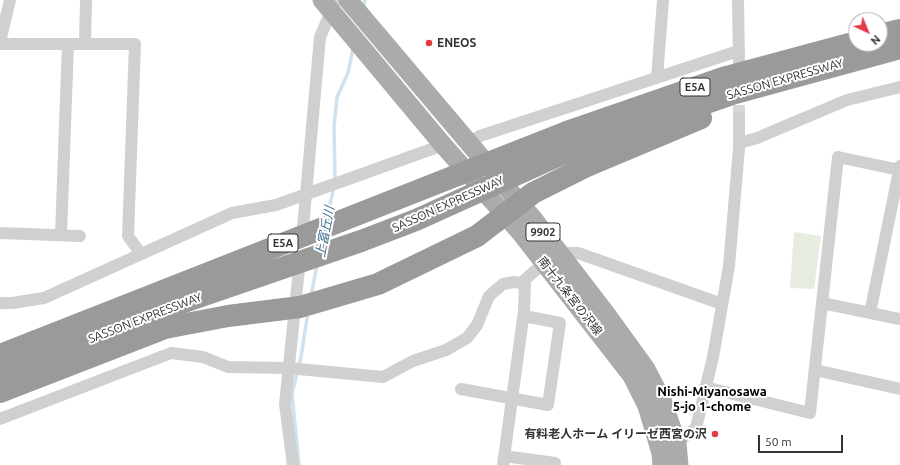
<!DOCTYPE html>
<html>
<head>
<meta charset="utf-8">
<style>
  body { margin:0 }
  #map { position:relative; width:900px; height:465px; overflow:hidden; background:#fff; font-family:Ubuntu,sans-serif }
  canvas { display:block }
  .north { position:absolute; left:848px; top:12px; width:40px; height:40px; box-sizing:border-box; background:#fff; border:1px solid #adadad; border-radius:50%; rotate:136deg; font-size:11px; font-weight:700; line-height:16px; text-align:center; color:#333 }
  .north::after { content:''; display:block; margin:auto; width:14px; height:18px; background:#e63946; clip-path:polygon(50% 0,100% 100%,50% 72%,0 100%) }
  .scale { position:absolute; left:758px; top:435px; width:85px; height:18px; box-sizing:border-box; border:2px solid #333; border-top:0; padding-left:5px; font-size:12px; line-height:14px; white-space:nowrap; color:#333; -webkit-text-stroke:3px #fff; paint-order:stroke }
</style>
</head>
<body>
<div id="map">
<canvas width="900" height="465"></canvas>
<div class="north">N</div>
<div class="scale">50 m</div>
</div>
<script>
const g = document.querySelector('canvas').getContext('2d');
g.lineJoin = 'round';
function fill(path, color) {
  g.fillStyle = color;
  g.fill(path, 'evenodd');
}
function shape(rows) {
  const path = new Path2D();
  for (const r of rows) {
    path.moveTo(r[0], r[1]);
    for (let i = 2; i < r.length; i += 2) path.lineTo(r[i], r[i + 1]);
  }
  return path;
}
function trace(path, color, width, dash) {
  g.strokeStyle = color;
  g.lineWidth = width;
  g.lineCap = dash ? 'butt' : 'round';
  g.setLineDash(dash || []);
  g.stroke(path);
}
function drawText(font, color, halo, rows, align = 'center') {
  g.font = font + ' Ubuntu,"Noto Sans JP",sans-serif';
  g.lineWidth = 4;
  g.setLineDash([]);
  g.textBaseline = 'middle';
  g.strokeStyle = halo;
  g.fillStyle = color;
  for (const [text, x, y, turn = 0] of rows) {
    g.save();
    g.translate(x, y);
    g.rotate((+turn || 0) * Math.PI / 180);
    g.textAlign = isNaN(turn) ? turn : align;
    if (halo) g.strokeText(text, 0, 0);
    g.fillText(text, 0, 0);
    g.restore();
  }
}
fill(shape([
  [794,232,821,236,814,289,790,288]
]), '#e6ecdf');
trace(shape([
  [363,9,365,0],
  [335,181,334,127,337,97,348,73,353,48],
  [327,218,334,187],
  [311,296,317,265],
  [299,465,292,394,301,357,308,312]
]), '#cfe2ee', 3.5);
trace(shape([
  [739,87,739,118]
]), '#d6d6d6', 12, [12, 6]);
trace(shape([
  [738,0,739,62],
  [0,42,10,0],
  [0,44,135,44,128,236,141,254],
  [85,44,86,0],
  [657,78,663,0],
  [468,143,480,136,738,51],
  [739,143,757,138,847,100,900,87],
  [0,233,80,236],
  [61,235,68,44],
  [302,239,320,37,336,0],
  [560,253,578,253,722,304],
  [0,303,12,303,44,298,232,213,276,205,443,145],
  [822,303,900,319],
  [870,313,900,166],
  [815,370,900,389],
  [705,387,810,413,838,157,899,170],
  [461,389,548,405,560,323,524,316],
  [0,419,171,353,203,357,228,367,288,368,383,377,413,361,446,350,467,338,477,325,489,296,503,284,514,282,521,283,544,263],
  [672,446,696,428,713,357,729,266,739,148,739,118],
  [504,456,555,463],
  [293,465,285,404,300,259],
  [503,465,524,311,525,280]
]), '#d0d0d0', 12);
trace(shape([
  [322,0,443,145,520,232,632,376,647,406,661,453,662,465],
  [348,0,535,221,607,315,646,369,662,400,677,443,679,465]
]), '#ababab', 19);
trace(shape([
  [880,35,900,30],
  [567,132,726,77,856,42],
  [573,149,732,94,900,48],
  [589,165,701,118]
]), '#9a9a9a', 22);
trace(shape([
  [0,355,567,132],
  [0,374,169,307,361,241,416,220,573,149],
  [0,392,165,328,228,316,300,307,378,284,477,236,533,193,589,165]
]), '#9a9a9a', 22);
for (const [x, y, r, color] of [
  [429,43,4,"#e63946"],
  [715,434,4,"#e63946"]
]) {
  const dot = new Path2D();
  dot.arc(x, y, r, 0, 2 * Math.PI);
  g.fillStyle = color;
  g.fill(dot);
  trace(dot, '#fff', 1.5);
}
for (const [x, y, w] of [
  [695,87,30],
  [543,232,34],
  [283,243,30]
]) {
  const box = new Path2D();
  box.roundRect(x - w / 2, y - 9, w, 18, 3);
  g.fillStyle = '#fff';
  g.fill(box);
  trace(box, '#333', 1);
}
drawText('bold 11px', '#333', null, [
  ["E5A",695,87],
  ["9902",543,232],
  ["E5A",283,243]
]);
drawText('bold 12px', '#333', '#fff', [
  ["ENEOS",437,43],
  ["有料老人ホーム イリーゼ西宮の沢",707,434,"right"]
], 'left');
drawText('12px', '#333', '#fff', [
  ["SASSON EXPRESSWAY",785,79,-16],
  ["SASSON EXPRESSWAY",448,204,-24],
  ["南十九条宮の沢線",570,296,52],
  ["SASSON EXPRESSWAY",145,318,-21]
]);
drawText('italic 13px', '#3f7597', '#fff', [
  ["上富丘川",325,232,-79]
]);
drawText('bold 13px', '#000', '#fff', [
  ["Nishi-Miyanosawa",712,392],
  ["5-jo 1-chome",712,407]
]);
</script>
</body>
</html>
